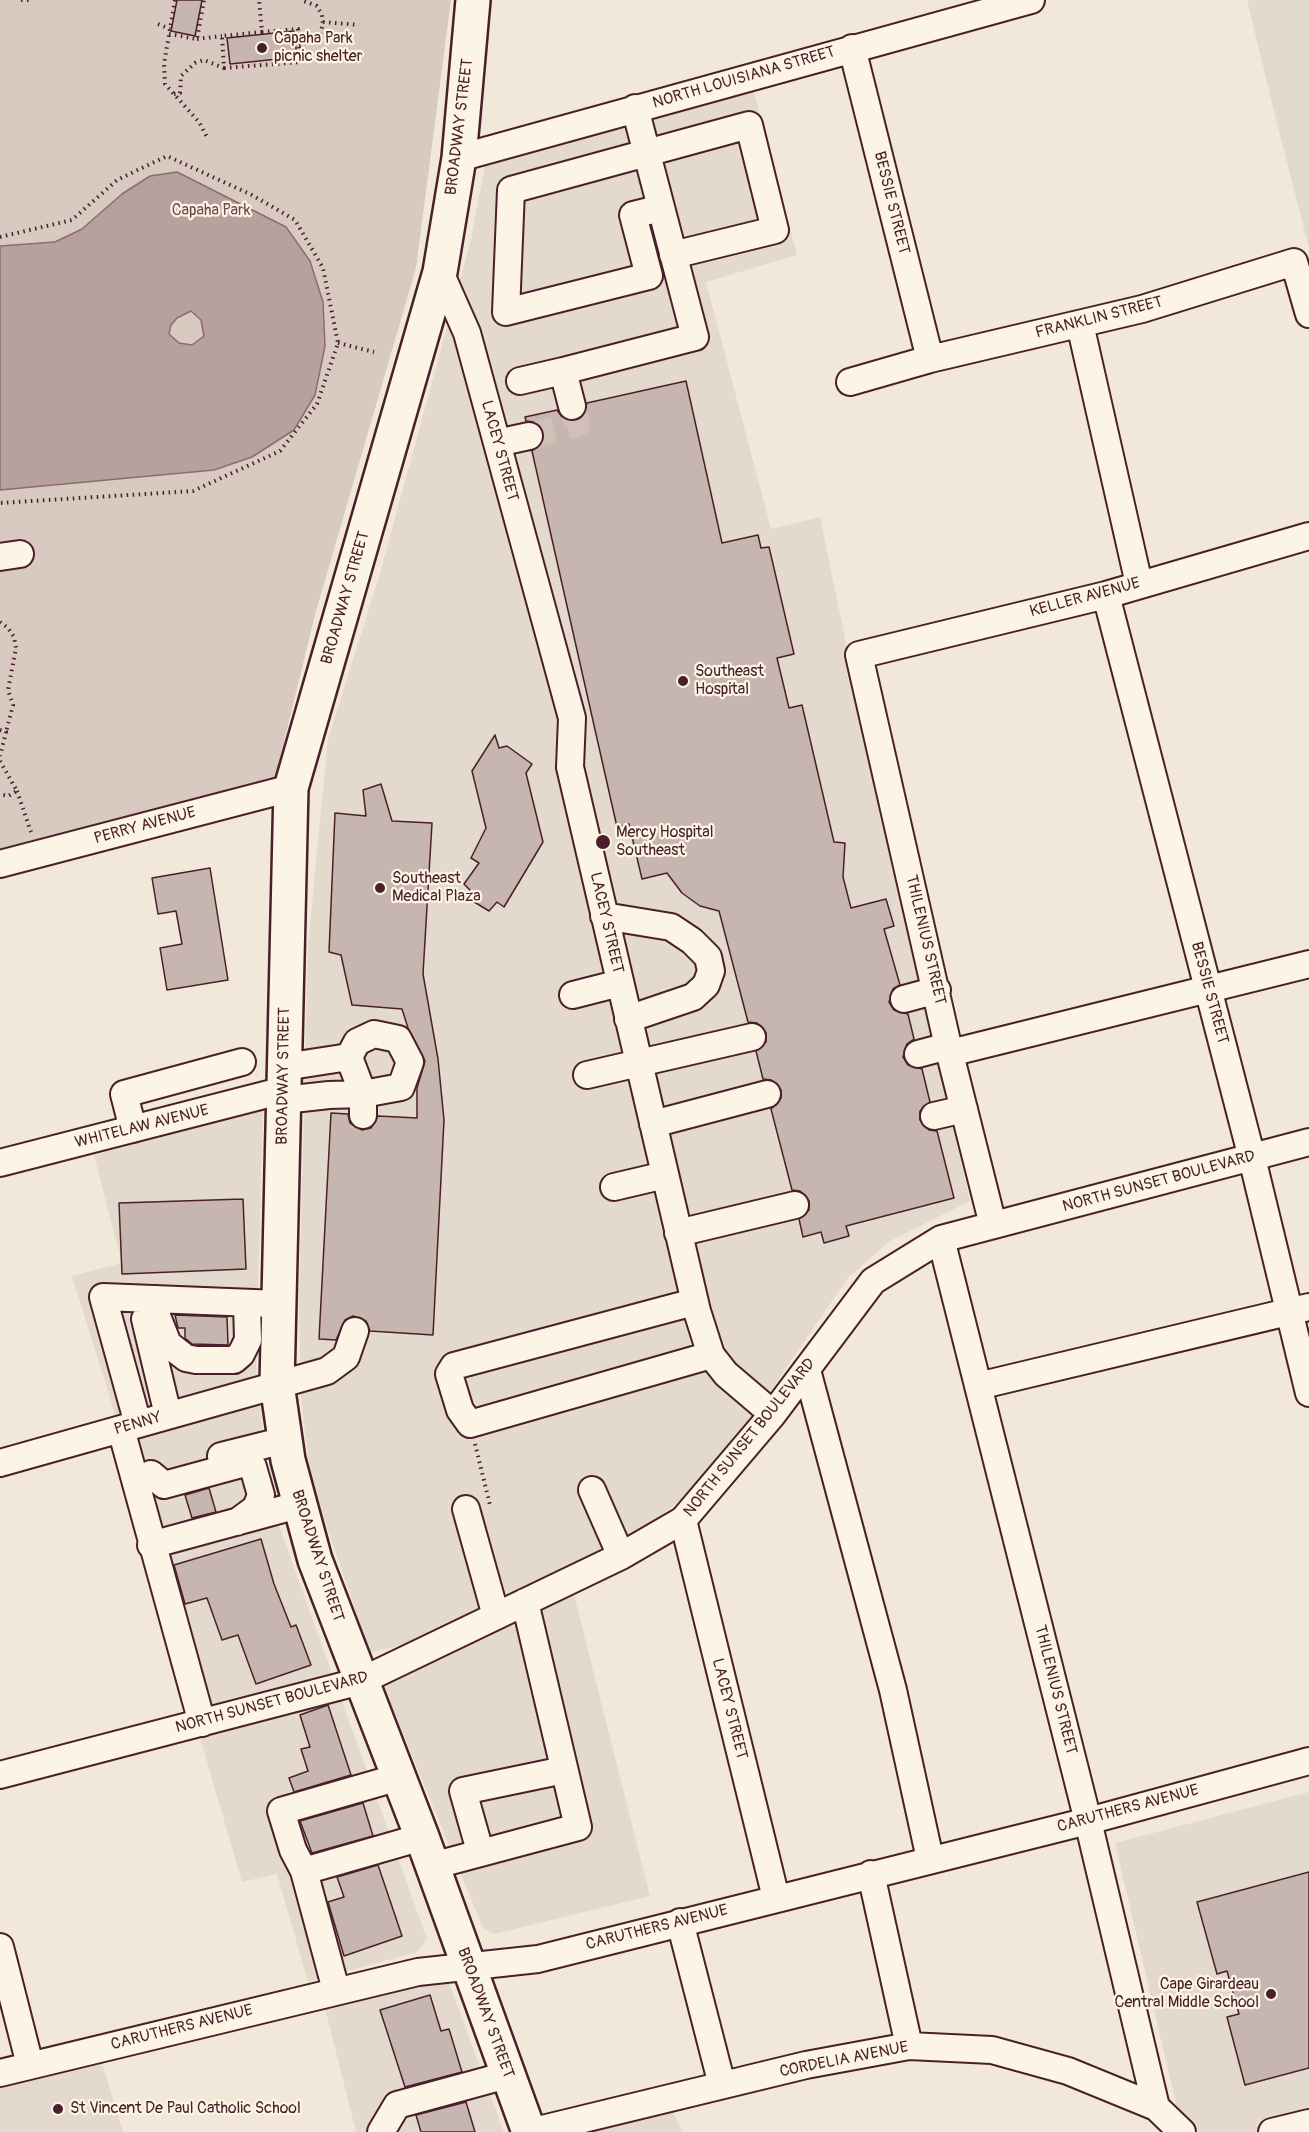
<!DOCTYPE html>
<html>
<head>
<meta charset="utf-8">
<style>
  body { margin:0 }
  canvas { display:block; background:#f1e8da }
</style>
</head>
<body>
<canvas width="1309" height="2132"></canvas>
<script>
const g = document.querySelector('canvas').getContext('2d');
g.lineJoin = 'round';
function fill(path, color) {
  g.fillStyle = color;
  g.fill(path, 'evenodd');
}
function shape(rows) {
  const path = new Path2D();
  for (const r of rows) {
    path.moveTo(r[0], r[1]);
    for (let i = 2; i < r.length; i += 2) path.lineTo(r[i], r[i + 1]);
  }
  return path;
}
function trace(path, color, width, dash) {
  g.strokeStyle = color;
  g.lineWidth = width;
  g.lineCap = dash ? 'butt' : 'round';
  g.setLineDash(dash || []);
  g.stroke(path);
}
function drawText(font, color, halo, rows, align = 'center') {
  g.font = font + ' Pangolin,sans-serif';
  g.lineWidth = 4.5;
  g.setLineDash([]);
  g.textBaseline = 'middle';
  g.strokeStyle = halo;
  g.fillStyle = color;
  for (const [text, x, y, turn = 0] of rows) {
    g.save();
    g.translate(x, y);
    g.rotate((+turn || 0) * Math.PI / 180);
    g.textAlign = isNaN(turn) ? turn : align;
    if (halo) g.strokeText(text, 0, 0);
    g.fillText(text, 0, 0);
    g.restore();
  }
}
fill(shape([
  [1247,0,1309,0,1309,248,1277,124],
  [752,85,797,255,706,282,771,529,820,517,844,633,849,669,970,1201,890,1241,848,1278,725,1457,687,1495,664,1513,635,1533,473,1613,405,1644,370,1653,325,1521,309,1465,301,1400,299,1299,308,945,328,739,379,577,471,239,485,165,526,148],
  [263,1109,256,1367,268,1482,280,1528,427,1939,417,1952,308,1982,277,1874,242,1882,150,1566,161,1562,72,1276,122,1263,94,1155],
  [574,1594,650,1896,494,1934,483,1928,384,1687],
  [1309,1792,1309,2132,1200,2132,1177,2108,1115,1843],
  [448,1980,504,2132,356,2132,325,2008],
  [102,2063,123,2132,0,2132,0,2087],
  [673,2110,682,2132,583,2132]
]), '#e4d9cd');
fill(shape([
  [0,0,451,0,416,268,316,611,275,778,0,849]
]), '#d8cac0');
const water = shape([
  [177,172,286,227,310,261,323,302,325,346,315,395,294,430,252,457,214,470,0,490,0,246,55,242,82,229,122,194,150,176,177,172],
  [191,311,201,320,204,336,192,345,179,343,169,334,171,325,177,318,191,311]
]);
fill(water, '#b6a19c');
trace(water, '#8b6d6f', 1.5);
const building = shape([
  [177,0,202,0,195,36,171,31,177,0],
  [294,31,297,57,230,64,227,38,294,31],
  [686,381,722,543,758,535,761,548,769,547,794,654,777,658,789,708,802,705,834,842,845,843,843,877,851,908,886,899,894,926,884,929,900,985,893,989,889,1002,894,1010,908,1014,914,1039,907,1044,903,1057,908,1065,922,1069,930,1102,920,1111,920,1120,929,1130,937,1131,954,1198,846,1226,849,1236,824,1243,821,1232,803,1237,799,1219,809,1210,809,1201,800,1191,792,1190,771,1109,781,1098,781,1090,771,1080,763,1079,756,1051,766,1042,766,1033,757,1023,748,1022,719,911,700,906,682,893,667,873,642,879,629,824,617,827,532,451,543,441,543,432,534,422,526,421,525,417,557,410,562,417,575,421,583,416,587,403,686,381],
  [495,735,499,748,507,746,532,764,526,773,543,842,504,907,497,902,489,911,466,897,470,890,464,884,479,863,471,858,486,828,472,771,495,735],
  [381,784,392,821,432,823,423,974,438,1059,444,1120,433,1335,370,1331,366,1321,353,1316,345,1320,336,1340,319,1339,331,1113,348,1114,350,1123,362,1130,371,1128,378,1116,417,1118,417,1088,425,1061,408,1028,402,1009,352,1005,341,955,329,952,335,813,366,816,363,790,381,784],
  [210,868,228,980,167,990,160,948,182,944,176,911,158,914,152,878,210,868],
  [243,1199,246,1269,122,1274,119,1203,243,1199],
  [175,1315,227,1317,228,1345,192,1344,185,1338,185,1328,178,1328,175,1315],
  [209,1488,216,1512,192,1518,185,1495,209,1488],
  [261,1539,274,1584,291,1627,296,1625,311,1665,256,1684,238,1635,222,1640,207,1598,185,1604,174,1565,261,1539],
  [328,1705,351,1775,294,1792,289,1778,308,1771,301,1749,310,1747,300,1715,328,1705],
  [363,1803,373,1836,312,1853,300,1821,363,1803],
  [378,1865,402,1936,344,1956,328,1902,344,1897,337,1877,378,1865],
  [1309,1872,1309,2068,1245,2085,1227,2017,1239,2014,1227,1971,1217,1974,1197,1902,1309,1872],
  [430,1995,441,2031,449,2029,462,2072,405,2087,380,2010,430,1995],
  [466,2102,475,2132,421,2132,416,2115,466,2102]
]);
fill(building, '#c7b6af');
trace(building, '#4a1f2b', 1.5);
trace(shape([
  [529,436,577,424,572,406]
]), '#d0c0b7', 26, [26, 13]);
const minor = shape([
  [852,48,930,359],
  [459,158,1031,0],
  [661,208,633,215,649,276,506,312,511,190,749,125,775,230,673,255],
  [440,272,467,333,572,718,570,767,697,1311,711,1355,726,1374,773,1414],
  [1080,324,1139,584],
  [520,381,563,371],
  [850,382,930,359,1142,309,1294,262,1309,314],
  [572,406,563,371,695,337,635,108],
  [497,443,529,436],
  [0,557,20,554],
  [1106,595,1252,1158,1309,1393],
  [0,864,291,788],
  [604,916,671,927,692,941,708,957,711,971,706,985,693,997,628,1019],
  [573,995,620,983],
  [904,999,937,990],
  [950,1053,1309,964],
  [918,1054,948,1046],
  [284,1067,349,1057],
  [587,1075,752,1037],
  [284,1100,329,1095,363,1094,401,1087,410,1062,398,1039,374,1034,357,1042,349,1057,363,1094,363,1115],
  [934,1116,964,1109],
  [653,1124,767,1094],
  [133,1129,124,1094,242,1062],
  [0,1163,284,1090],
  [614,1187,665,1175],
  [993,1225,948,1046,859,655,1106,595,1309,536],
  [678,1233,795,1205],
  [941,1239,1088,1821,1156,2107,1182,2132],
  [156,1299,157,1316,168,1344,186,1358,196,1360,234,1360,241,1354,248,1340,247,1303],
  [694,1302,454,1366,449,1374,460,1410,470,1424,711,1355],
  [145,1319,168,1415],
  [807,1370,893,1690,930,1859],
  [978,1386,1309,1307],
  [138,1424,103,1297,279,1304],
  [121,1429,202,1723],
  [221,1456,285,1440],
  [0,1463,327,1371,346,1357,355,1331],
  [151,1474,164,1485,245,1463,253,1467,261,1495,256,1508,237,1522],
  [592,1490,621,1556],
  [466,1509,496,1616],
  [683,1520,776,1898],
  [151,1545,298,1505],
  [0,1775,361,1681,621,1556,683,1520,773,1414,873,1281,941,1239,1309,1142],
  [480,1851,463,1791,564,1770],
  [432,1866,578,1827,525,1602],
  [304,1871,293,1850,281,1811,399,1777],
  [871,1874,909,2046],
  [680,1922,722,2085],
  [0,1947,30,2065],
  [336,1990,304,1871,422,1837],
  [0,2073,418,1972,538,1959,1088,1821,1309,1761],
  [381,2132,397,2105,507,2075],
  [530,2132,806,2065,909,2046,992,2050,1068,2071,1156,2107],
  [1272,2132,1309,2123]
]);
const major = shape([
  [473,0,459,158,440,272,291,788,277,1384,288,1460,315,1560,422,1837,529,2132]
]);
trace(minor, '#4a1f2b', 30);
trace(major, '#4a1f2b', 38);
trace(shape([
  [21,0,31,0],
  [175,0,164,64,165,84,199,122,208,139],
  [323,22,359,25],
  [158,24,170,29],
  [169,34,197,39,204,0],
  [197,39,222,36],
  [299,45,312,41,320,34,323,24,322,15,317,6,301,0],
  [224,68,300,62,298,29,262,32],
  [174,94,180,93,181,76,195,63,204,60,224,68,222,36,262,32,259,0],
  [0,237,72,220,117,180,167,156,252,195,295,220,323,268,338,343,317,404,280,451,193,491,0,503],
  [338,343,374,352],
  [0,622,8,628,14,637,16,648,8,690,13,705,6,732],
  [0,730,6,732,0,756],
  [0,761,17,791,8,796,0,794],
  [17,791,31,832],
  [475,1444,490,1505]
]), '#4a1f2b', 4, [1.5, 4.5]);
trace(minor, '#fcf5e5', 26);
trace(major, '#fcf5e5', 33);
for (const [x, y, r, color] of [
  [262,48,6,"#4a1f2b"],
  [683,681,6,"#4a1f2b"],
  [603,842,8,"#4a1f2b"],
  [380,888,6,"#4a1f2b"],
  [1271,1994,6,"#4a1f2b"],
  [58,2109,6,"#4a1f2b"]
]) {
  const dot = new Path2D();
  dot.arc(x, y, r, 0, 2 * Math.PI);
  g.fillStyle = color;
  g.fill(dot);
  trace(dot, '#fcf5e5', 2);
}
drawText('16px', '#4a1f2b', '#fcf5e5', [
  ["Capaha Park",274,39],
  ["picnic shelter",274,57],
  ["Southeast",695,672],
  ["Hospital",695,690],
  ["Mercy Hospital",616,833],
  ["Southeast",616,851],
  ["Southeast",392,879],
  ["Medical Plaza",392,897],
  ["Cape Girardeau",1259,1985,"right"],
  ["Central Middle School",1259,2003,"right"],
  ["St Vincent De Paul Catholic School",70,2109]
], 'left');
drawText('16px', '#4a1f2b', '#fcf5e5', [
  ["NORTH LOUISIANA STREET",744,78,-16],
  ["BROADWAY STREET",460,127,-83],
  ["BESSIE STREET",891,203,76],
  ["FRANKLIN STREET",1099,318,-14],
  ["LACEY STREET",499,451,75],
  ["BROADWAY STREET",346,598,-74],
  ["KELLER AVENUE",1085,598,-15],
  ["PERRY AVENUE",145,826,-15],
  ["LACEY STREET",606,923,77],
  ["THILENIUS STREET",925,940,77],
  ["BESSIE STREET",1209,993,75],
  ["BROADWAY STREET",284,1076,-89],
  ["WHITELAW AVENUE",142,1127,-14],
  ["NORTH SUNSET BOULEVARD",1159,1182,-15],
  ["PENNY",138,1424,-16],
  ["NORTH SUNSET BOULEVARD",750,1438,-51],
  ["BROADWAY STREET",317,1556,72],
  ["THILENIUS STREET",1055,1690,76],
  ["NORTH SUNSET BOULEVARD",272,1703,-15],
  ["LACEY STREET",729,1709,76],
  ["CARUTHERS AVENUE",1128,1809,-15],
  ["CARUTHERS AVENUE",657,1928,-14],
  ["BROADWAY STREET",485,2013,70],
  ["CARUTHERS AVENUE",182,2028,-14],
  ["CORDELIA AVENUE",844,2060,-11]
]);
drawText('16px', '#6e4a50', '#fcf5e5', [
  ["Capaha Park",211,211]
]);
</script>
</body>
</html>
